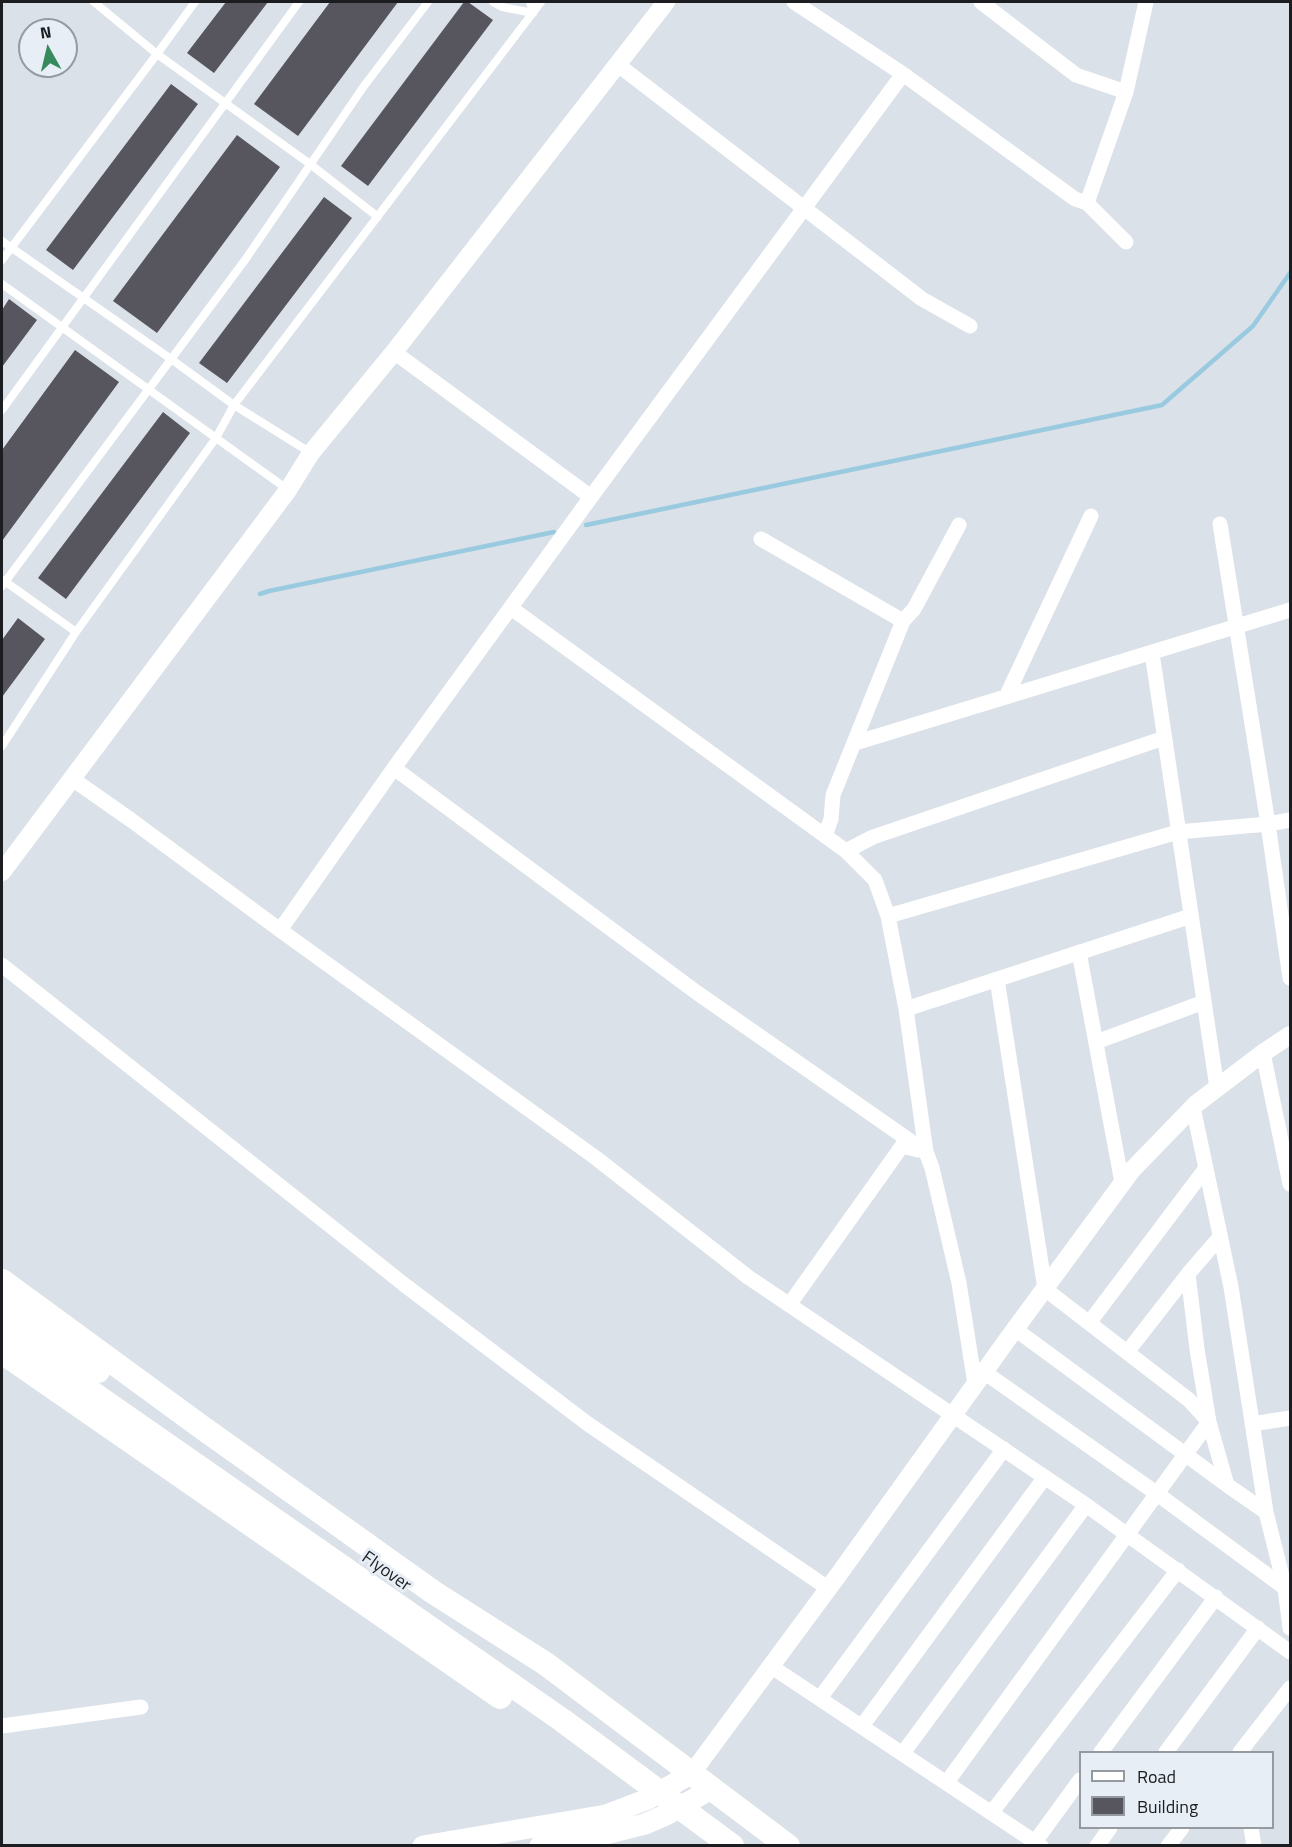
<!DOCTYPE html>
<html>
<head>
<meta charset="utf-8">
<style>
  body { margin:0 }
  #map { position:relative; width:1292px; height:1847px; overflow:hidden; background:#dae1e8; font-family:"Titillium Web",sans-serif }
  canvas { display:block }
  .frame { position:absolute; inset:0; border:3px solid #1b1d20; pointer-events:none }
  .legend { position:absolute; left:1079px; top:1751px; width:195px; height:78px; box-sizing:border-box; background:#e7eef5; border:2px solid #959aa0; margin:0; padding:8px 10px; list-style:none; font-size:18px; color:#1b1d20 }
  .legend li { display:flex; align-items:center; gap:12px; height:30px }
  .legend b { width:30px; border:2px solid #959aa0 }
  .north { position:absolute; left:18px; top:18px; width:60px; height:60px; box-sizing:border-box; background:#e7eef5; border:2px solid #959aa0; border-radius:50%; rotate:352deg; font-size:16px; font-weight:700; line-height:24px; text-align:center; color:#1b1d20 }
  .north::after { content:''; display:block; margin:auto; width:21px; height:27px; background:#368a5d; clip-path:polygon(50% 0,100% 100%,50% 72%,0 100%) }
</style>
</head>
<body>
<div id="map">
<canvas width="1292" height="1847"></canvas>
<div class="frame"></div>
<ul class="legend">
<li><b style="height:8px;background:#fff"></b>Road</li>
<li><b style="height:16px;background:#57555d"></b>Building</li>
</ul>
<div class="north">N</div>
</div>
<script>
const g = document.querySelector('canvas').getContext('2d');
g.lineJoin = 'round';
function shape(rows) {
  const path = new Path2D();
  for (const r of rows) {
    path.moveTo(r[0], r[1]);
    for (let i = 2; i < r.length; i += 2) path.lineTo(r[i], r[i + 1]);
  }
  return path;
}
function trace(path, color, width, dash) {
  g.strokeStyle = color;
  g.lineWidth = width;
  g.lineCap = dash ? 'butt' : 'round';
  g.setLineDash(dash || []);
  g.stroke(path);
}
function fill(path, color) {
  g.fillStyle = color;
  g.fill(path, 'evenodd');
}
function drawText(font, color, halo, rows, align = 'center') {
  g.font = font + ' "Titillium Web",sans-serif';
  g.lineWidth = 6;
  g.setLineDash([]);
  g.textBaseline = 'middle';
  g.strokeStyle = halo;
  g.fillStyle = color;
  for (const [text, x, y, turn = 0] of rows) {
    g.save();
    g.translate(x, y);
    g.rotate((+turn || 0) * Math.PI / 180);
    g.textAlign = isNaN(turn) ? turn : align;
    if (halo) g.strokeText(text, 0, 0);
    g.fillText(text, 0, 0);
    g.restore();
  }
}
trace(shape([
  [586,525,1162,405,1253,326,1290,273],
  [260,594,269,591,554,532]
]), '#9acae0', 4.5);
fill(shape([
  [226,2,268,2,214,73,187,53],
  [330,2,398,2,298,136,254,104],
  [464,2,468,2,493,20,368,186,341,166],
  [171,84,198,104,73,270,46,250],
  [237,135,280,167,157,333,113,301],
  [324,197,352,218,227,383,199,363],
  [9,299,37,320,2,367,2,310],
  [75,350,119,382,2,541,2,450],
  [163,412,190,433,66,599,38,578],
  [18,618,45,639,2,697,2,640]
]), '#57555d');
trace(shape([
  [94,2,157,54,310,164,378,217],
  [493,2,502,7,533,13],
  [530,2,533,13],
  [2,241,171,359,234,405,311,453],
  [2,260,157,54,195,2],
  [2,284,287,489],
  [2,410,299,2],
  [2,586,245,260,364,86,428,2],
  [76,632,216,438,234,405,541,2],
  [2,746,76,632,3,580]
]), '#fff', 8);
trace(shape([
  [794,2,903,74,1075,199,1087,203,1126,242],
  [981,2,1076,75,1126,92],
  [617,64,922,299,970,326],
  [1087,203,1126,92,1146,2],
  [394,352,591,497],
  [1220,524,1268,824,1290,978],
  [761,539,903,621],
  [511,608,846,851,875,880,888,916,906,1009,926,1152,932,1168,959,1283,975,1384],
  [1152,653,1217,1088],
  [1006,697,1091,516],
  [855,743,1290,610],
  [394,768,696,992,926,1152],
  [71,778,131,820,280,930,596,1158,748,1277,1086,1505,1290,1652],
  [825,836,831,819,833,795,903,621,914,609,959,525],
  [846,851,873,837,1164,738],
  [888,916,1178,832,1268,824,1290,820],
  [280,930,394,768,591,497,903,74],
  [1079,952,1122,1183],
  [2,965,406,1286,588,1424,829,1589],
  [997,979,1045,1289,1189,1400,1209,1422,1227,1485,1266,1512],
  [906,1009,1191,916],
  [1096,1042,1204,1002],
  [1263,1053,1290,1184],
  [1193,1107,1231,1287,1266,1512,1285,1588,1290,1628],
  [789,1305,902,1146,918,1150],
  [1089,1323,1206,1168],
  [1015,1329,1227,1485],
  [1128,1351,1188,1274],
  [984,1372,1156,1493,1285,1588],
  [1252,1424,1290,1418],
  [772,1667,1041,1846],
  [820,1698,1004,1449],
  [2,1726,141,1707],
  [862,1726,1045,1477],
  [1101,1752,1216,1597],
  [1166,1752,1258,1628],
  [1240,1752,1290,1688],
  [903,1753,1086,1505],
  [947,1782,1209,1422,1197,1349,1188,1274,1220,1237],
  [992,1812,1178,1570],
  [1251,1828,1254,1846],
  [1032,1846,1080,1780],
  [1097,1846,1110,1828],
  [1168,1846,1182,1828]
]), '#fff', 15);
trace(shape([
  [2,872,288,490,311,453,394,352,666,2],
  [692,1773,839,1574,1007,1340,1132,1170,1196,1104,1263,1053,1290,1035]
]), '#fff', 18);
trace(shape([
  [423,1846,606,1815,648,1799,692,1773],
  [540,1846,597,1836,645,1824,668,1814,711,1789]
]), '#fff', 21);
trace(shape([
  [2,1281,200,1426,433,1592,546,1664,788,1846],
  [2,1303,98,1371],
  [2,1330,562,1720,732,1846],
  [2,1352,500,1697]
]), '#fff', 24);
drawText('18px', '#1b1d20', '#e7eef5', [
  ["Flyover",386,1572,35]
]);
</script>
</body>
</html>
